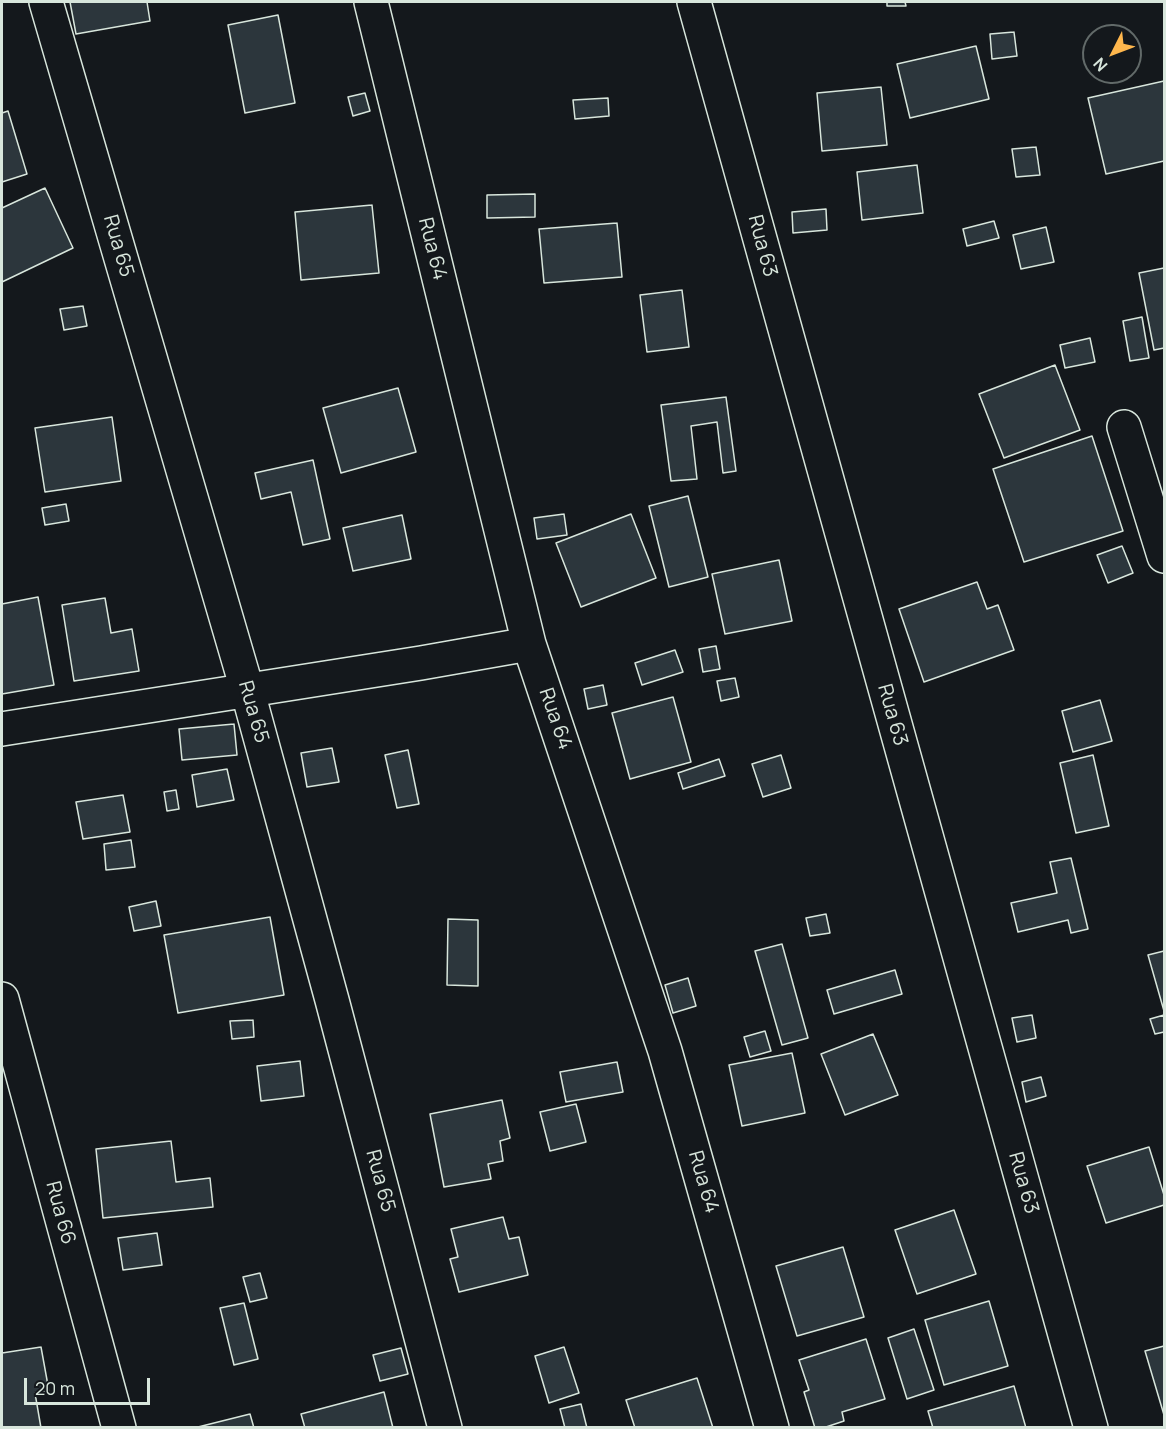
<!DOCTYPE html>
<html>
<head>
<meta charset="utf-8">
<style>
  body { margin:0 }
  #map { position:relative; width:1166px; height:1429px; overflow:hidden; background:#14181c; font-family:Manrope,sans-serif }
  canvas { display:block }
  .frame { position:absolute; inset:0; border:3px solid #d8e6dc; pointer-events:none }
  .north { position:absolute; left:1082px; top:24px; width:60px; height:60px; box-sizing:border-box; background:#14181c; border:2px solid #626a69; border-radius:50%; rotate:228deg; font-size:16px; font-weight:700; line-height:24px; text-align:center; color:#d8e6dc }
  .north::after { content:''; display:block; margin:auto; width:21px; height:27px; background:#ffb74d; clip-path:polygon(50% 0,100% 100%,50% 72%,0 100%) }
  .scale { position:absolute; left:24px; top:1378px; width:126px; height:27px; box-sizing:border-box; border:3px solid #d8e6dc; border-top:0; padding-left:8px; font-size:18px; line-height:21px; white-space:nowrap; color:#d8e6dc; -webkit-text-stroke:4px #14181c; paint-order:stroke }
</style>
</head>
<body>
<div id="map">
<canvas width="1166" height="1429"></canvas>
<div class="frame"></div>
<div class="north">N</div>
<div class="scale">20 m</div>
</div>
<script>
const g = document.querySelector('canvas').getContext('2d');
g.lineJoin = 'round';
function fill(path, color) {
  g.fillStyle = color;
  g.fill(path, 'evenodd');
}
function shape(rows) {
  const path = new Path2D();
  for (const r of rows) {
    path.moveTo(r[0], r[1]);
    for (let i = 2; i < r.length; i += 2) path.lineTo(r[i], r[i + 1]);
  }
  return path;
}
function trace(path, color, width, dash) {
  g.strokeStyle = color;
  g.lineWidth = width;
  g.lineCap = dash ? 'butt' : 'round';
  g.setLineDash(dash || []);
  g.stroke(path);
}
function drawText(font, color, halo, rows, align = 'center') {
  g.font = font + ' Manrope,sans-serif';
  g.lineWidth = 4.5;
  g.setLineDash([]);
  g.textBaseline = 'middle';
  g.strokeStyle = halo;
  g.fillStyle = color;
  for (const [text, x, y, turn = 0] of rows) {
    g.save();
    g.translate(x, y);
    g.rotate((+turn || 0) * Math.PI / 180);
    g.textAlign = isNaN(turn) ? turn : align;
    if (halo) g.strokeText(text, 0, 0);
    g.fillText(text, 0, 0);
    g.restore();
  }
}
const building = shape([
  [70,2,147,2,150,21,76,34,70,2],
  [887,2,905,2,906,6,887,6,887,2],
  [278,15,295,103,245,113,228,25,278,15],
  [1014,32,1017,56,992,59,990,34,1014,32],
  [976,46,989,99,910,118,897,64,976,46],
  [1164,81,1164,161,1106,174,1088,98,1164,81],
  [881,87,887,145,822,151,817,93,881,87],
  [365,93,370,111,353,116,348,97,365,93],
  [608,98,609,116,575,119,573,100,608,98],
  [8,111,27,174,2,182,2,113,8,111],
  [1036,147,1040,175,1016,177,1012,149,1036,147],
  [917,165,923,213,862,220,857,172,917,165],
  [45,188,73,248,2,282,2,208,45,188],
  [535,194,535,217,487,218,487,195,535,194],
  [372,205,379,273,301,280,295,212,372,205],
  [826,209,827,230,793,233,792,212,826,209],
  [994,221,999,238,967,246,963,229,994,221],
  [617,223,622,277,544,283,539,229,617,223],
  [1046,227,1054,262,1021,269,1013,235,1046,227],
  [1164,268,1164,348,1154,350,1139,273,1164,268],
  [682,290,689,347,647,352,640,295,682,290],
  [83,306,87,326,64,330,60,309,83,306],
  [1142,317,1149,358,1130,361,1123,321,1142,317],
  [1090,338,1095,362,1065,368,1060,345,1090,338],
  [1055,365,1080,430,1004,458,979,394,1055,365],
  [398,388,416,452,341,473,323,408,398,388],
  [726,397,736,471,723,473,717,422,691,426,697,479,671,481,661,405,726,397],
  [112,417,121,481,45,492,35,428,112,417],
  [1092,436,1123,531,1024,562,993,469,1092,436],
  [313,460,330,539,303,545,291,492,261,499,255,473,313,460],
  [688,496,708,577,669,587,649,506,688,496],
  [66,504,69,521,45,525,42,508,66,504],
  [564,514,567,535,537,539,534,518,564,514],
  [631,514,656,578,581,607,556,543,631,514],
  [402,515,411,559,353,571,343,528,402,515],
  [1122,546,1133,573,1108,583,1097,555,1122,546],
  [779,560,792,621,725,634,712,574,779,560],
  [977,582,987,609,998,605,1014,650,924,682,899,609,977,582],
  [38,597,54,685,2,694,2,604,38,597],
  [105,598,111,633,132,629,139,671,74,681,62,605,105,598],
  [716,646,720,669,703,672,699,649,716,646],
  [675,650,683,672,642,685,635,663,675,650],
  [735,678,739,697,721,701,717,681,735,678],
  [603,685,607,705,588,709,584,689,603,685],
  [673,697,691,762,630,779,612,713,673,697],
  [1100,700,1112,741,1073,752,1062,711,1100,700],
  [234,724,237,755,182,760,179,729,234,724],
  [332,748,339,782,307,787,301,753,332,748],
  [408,750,419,804,397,808,385,755,408,750],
  [781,755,791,788,763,797,752,764,781,755],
  [1093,755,1109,826,1076,833,1060,763,1093,755],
  [719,759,725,776,683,789,678,773,719,759],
  [227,769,234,800,197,807,192,775,227,769],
  [176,790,179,809,167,811,164,792,176,790],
  [123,795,130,832,83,839,76,802,123,795],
  [131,840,135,867,106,870,104,844,131,840],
  [1071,858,1088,929,1071,933,1068,920,1018,932,1011,903,1057,893,1050,862,1071,858],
  [156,901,161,926,134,931,129,907,156,901],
  [826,914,830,933,810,936,806,918,826,914],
  [270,917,284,995,178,1013,164,935,270,917],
  [448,919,478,920,478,986,447,985,448,919],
  [782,944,808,1038,782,1045,755,951,782,944],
  [1164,951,1164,1011,1148,955,1164,951],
  [895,970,902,994,834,1014,827,990,895,970],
  [688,978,696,1006,673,1013,665,985,688,978],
  [1032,1015,1036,1038,1017,1042,1012,1018,1032,1015],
  [1164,1015,1164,1032,1155,1034,1150,1019,1164,1015],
  [253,1020,254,1037,232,1039,230,1021,253,1020],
  [765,1031,771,1051,750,1057,744,1037,765,1031],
  [873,1034,898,1095,845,1115,821,1054,873,1034],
  [792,1053,805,1113,742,1126,729,1065,792,1053],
  [300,1061,304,1096,261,1101,257,1066,300,1061],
  [617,1062,623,1092,566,1102,560,1072,617,1062],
  [1041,1077,1046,1096,1026,1102,1022,1082,1041,1077],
  [502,1100,510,1138,500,1141,503,1161,488,1164,491,1179,444,1187,430,1114,502,1100],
  [576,1104,586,1142,550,1151,540,1112,576,1104],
  [171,1141,176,1182,210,1178,213,1207,103,1218,96,1149,171,1141],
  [1149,1147,1164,1195,1164,1205,1106,1223,1087,1166,1149,1147],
  [954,1210,976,1274,917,1294,895,1230,954,1210],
  [503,1217,509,1239,519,1237,528,1275,459,1292,450,1259,458,1257,451,1229,503,1217],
  [157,1233,162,1265,123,1270,118,1238,157,1233],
  [843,1247,864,1317,797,1336,776,1266,843,1247],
  [260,1273,267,1298,250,1302,243,1277,260,1273],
  [989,1301,1008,1366,944,1385,925,1320,989,1301],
  [244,1303,258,1359,234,1365,220,1308,244,1303],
  [914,1329,934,1390,907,1399,888,1338,914,1329],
  [866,1339,885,1399,842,1412,844,1421,823,1428,815,1428,804,1392,809,1390,799,1360,866,1339],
  [1164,1346,1164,1415,1145,1351,1164,1346],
  [41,1347,49,1391,35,1393,41,1428,2,1428,2,1353,41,1347],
  [564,1347,579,1393,549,1403,535,1356,564,1347],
  [401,1348,408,1374,380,1381,373,1355,401,1348],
  [697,1378,713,1428,635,1428,626,1400,697,1378],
  [1014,1386,1026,1428,933,1428,928,1411,1014,1386],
  [384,1392,393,1428,305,1428,301,1414,384,1392],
  [581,1404,587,1428,565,1428,560,1409,581,1404],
  [250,1414,254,1428,194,1428,250,1414]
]);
fill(building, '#2c363c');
trace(building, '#d8e6dc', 1.5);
const minor = shape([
  [46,2,247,689,332,1000,445,1428],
  [371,2,529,644,665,1051,772,1428],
  [694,2,1091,1428],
  [1124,427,1164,556],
  [2,729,421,663,529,644],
  [2,999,119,1428]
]);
trace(minor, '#d8e6dc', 36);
trace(minor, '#14181c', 33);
drawText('20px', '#d8e6dc', '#14181c', [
  ["Rua 65",118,246,74],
  ["Rua 63",762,246,75],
  ["Rua 64",432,249,76],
  ["Rua 65",253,712,74],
  ["Rua 63",892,715,74],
  ["Rua 64",555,719,71],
  ["Rua 65",380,1181,75],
  ["Rua 64",703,1182,74],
  ["Rua 63",1023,1183,74],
  ["Rua 66",60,1213,75]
]);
</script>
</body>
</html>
